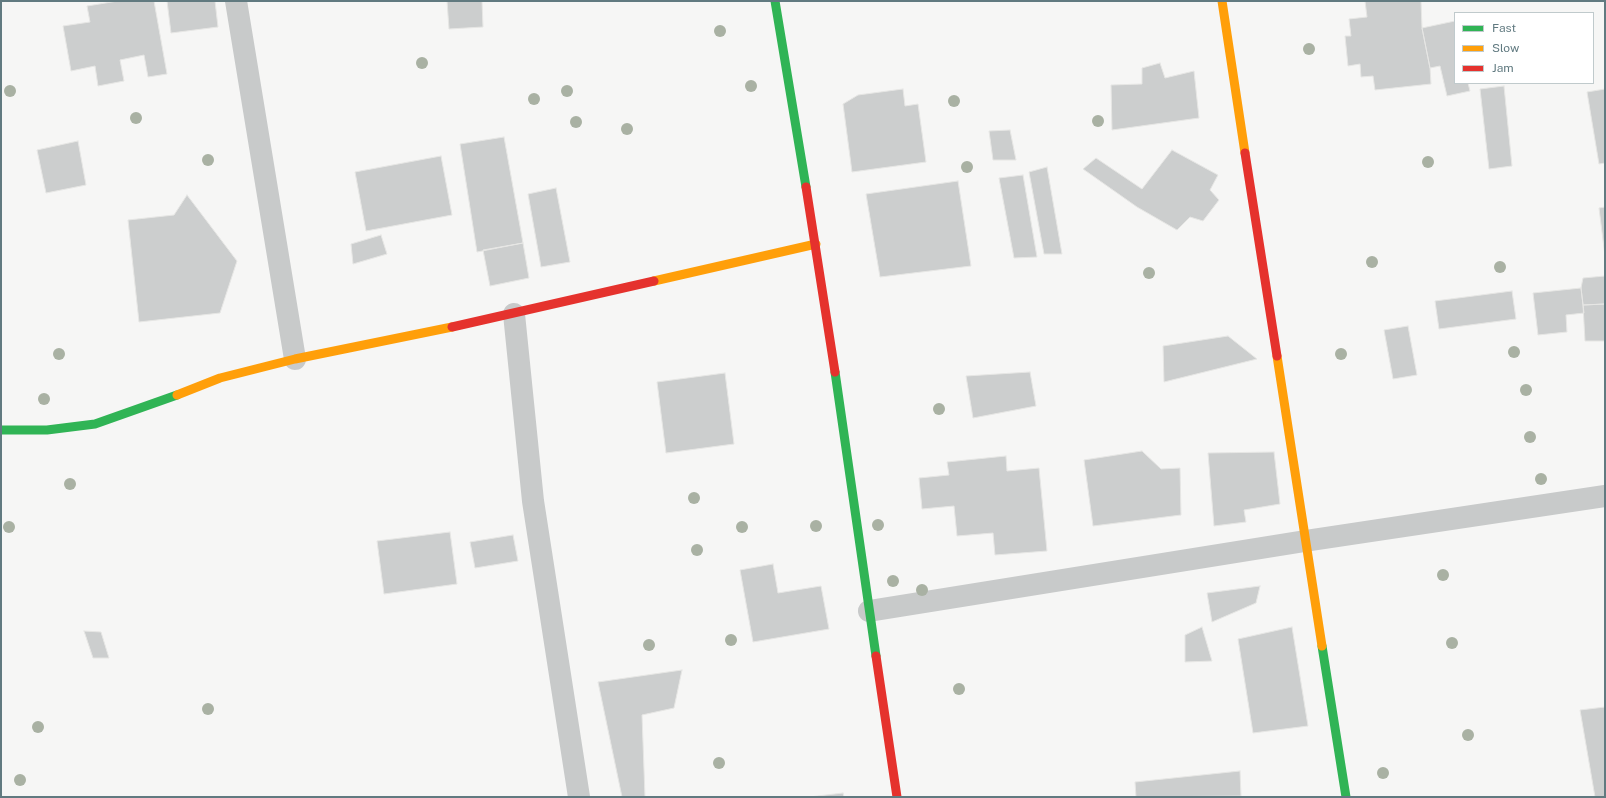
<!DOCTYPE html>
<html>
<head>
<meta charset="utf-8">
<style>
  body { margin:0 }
  #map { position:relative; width:1606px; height:798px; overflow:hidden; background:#f6f6f5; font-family:"Public Sans",sans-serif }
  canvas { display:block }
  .frame { position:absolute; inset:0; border:2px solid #617a80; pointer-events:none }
  .legend { position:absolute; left:1454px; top:12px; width:140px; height:72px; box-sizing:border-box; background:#fff; border:1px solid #c0cacc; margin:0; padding:5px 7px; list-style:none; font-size:12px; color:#617a80 }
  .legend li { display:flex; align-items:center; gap:8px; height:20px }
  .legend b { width:20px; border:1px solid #c0cacc }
</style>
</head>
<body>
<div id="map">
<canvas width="1606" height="798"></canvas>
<div class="frame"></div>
<ul class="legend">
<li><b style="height:5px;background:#30b455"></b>Fast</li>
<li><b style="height:5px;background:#ff9f0a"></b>Slow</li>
<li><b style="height:5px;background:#e5322d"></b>Jam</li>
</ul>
</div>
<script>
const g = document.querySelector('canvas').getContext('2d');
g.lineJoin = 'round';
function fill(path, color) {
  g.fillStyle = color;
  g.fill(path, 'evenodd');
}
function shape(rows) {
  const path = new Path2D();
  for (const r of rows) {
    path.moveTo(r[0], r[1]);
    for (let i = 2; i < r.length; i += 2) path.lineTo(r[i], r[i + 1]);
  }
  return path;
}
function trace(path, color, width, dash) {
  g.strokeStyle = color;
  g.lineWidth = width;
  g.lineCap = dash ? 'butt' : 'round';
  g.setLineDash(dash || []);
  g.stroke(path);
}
const building = shape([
  [118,1,154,1,167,74,148,77,144,55,120,60,124,81,98,86,95,66,71,71,63,26,90,22,87,6,118,1],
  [167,1,215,1,218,27,171,33,167,1],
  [447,1,482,1,483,27,449,29,447,1],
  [1365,1,1421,1,1422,28,1430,68,1431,84,1375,90,1373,76,1361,77,1360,64,1348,66,1345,36,1351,36,1349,19,1367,17,1365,1],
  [1455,21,1455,83,1468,83,1470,91,1447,96,1440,66,1430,68,1422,28,1455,21],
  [1160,63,1165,78,1194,71,1199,118,1112,130,1111,85,1142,84,1142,68,1160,63],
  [1504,86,1512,166,1489,169,1480,89,1504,86],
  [903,89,905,106,918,104,926,162,852,172,843,104,858,95,903,89],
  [1605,89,1605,163,1599,164,1587,92,1605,89],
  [1010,130,1016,160,993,160,989,131,1010,130],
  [504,137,523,243,477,252,460,144,504,137],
  [78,141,86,185,46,193,37,150,78,141],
  [1172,150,1218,175,1210,190,1219,200,1203,221,1190,217,1177,230,1137,207,1083,169,1096,158,1142,189,1172,150],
  [441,156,452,215,366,231,355,172,441,156],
  [1047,167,1062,254,1044,254,1029,172,1047,167],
  [1023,175,1037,257,1014,258,999,178,1023,175],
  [958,181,971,266,880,277,866,194,958,181],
  [556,188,570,262,541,267,528,194,556,188],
  [187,195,237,261,220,313,139,322,128,220,174,215,187,195],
  [1605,207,1605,256,1599,208,1605,207],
  [381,235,387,254,353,264,351,244,381,235],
  [523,243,529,278,490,286,483,250,523,243],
  [1605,276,1605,304,1583,305,1581,288,1583,278,1605,276],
  [1581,288,1584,313,1566,315,1567,332,1538,335,1533,293,1581,288],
  [1512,291,1516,319,1439,329,1435,301,1512,291],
  [1605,304,1605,341,1585,341,1583,305,1605,304],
  [1408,326,1417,375,1393,379,1384,330,1408,326],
  [1228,336,1257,359,1164,382,1163,346,1228,336],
  [1030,372,1036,406,973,418,966,376,1030,372],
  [725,373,734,444,666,453,657,382,725,373],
  [1142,451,1161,469,1180,468,1181,515,1093,526,1084,460,1142,451],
  [1274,452,1280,504,1244,510,1246,522,1214,526,1208,453,1274,452],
  [1006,456,1007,471,1039,468,1047,551,995,555,993,533,957,536,954,506,922,509,919,478,949,475,947,462,1006,456],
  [450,532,457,584,384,594,377,541,450,532],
  [513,535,518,561,475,568,470,542,513,535],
  [773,564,778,593,821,586,829,629,753,642,740,570,773,564],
  [1260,586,1256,603,1212,622,1207,593,1260,586],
  [1202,627,1212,661,1185,662,1185,635,1202,627],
  [1292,627,1308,726,1253,733,1238,639,1292,627],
  [84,631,101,632,109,658,93,658,84,631],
  [682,670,674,708,642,715,645,797,622,797,598,682,682,670],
  [1605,707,1605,797,1595,797,1580,710,1605,707],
  [1240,771,1241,796,1136,797,1135,782,1240,771],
  [843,793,844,797,809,797,843,793]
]);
fill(building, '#cccece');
trace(building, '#e6e6e4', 1);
trace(shape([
  [236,1,295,359],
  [514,314,533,501,579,797],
  [869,611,1305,541,1605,496]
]), '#c8caca', 22);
trace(shape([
  [775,1,806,187],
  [835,372,876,656],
  [1,430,47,430,95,424,177,395],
  [1322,646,1346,797]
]), '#30b455', 9);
trace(shape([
  [1222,1,1245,153],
  [654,281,816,244],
  [1277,356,1322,646],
  [177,395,220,378,295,359,452,327]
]), '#ff9f0a', 9);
trace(shape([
  [1245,153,1277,356],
  [806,187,835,372],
  [452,327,654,281],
  [876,656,897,797]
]), '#e5322d', 9);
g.fillStyle = '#a9b1a3';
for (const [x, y] of [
  [720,31],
  [1309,49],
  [422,63],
  [751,86],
  [10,91],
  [567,91],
  [534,99],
  [954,101],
  [136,118],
  [1098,121],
  [576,122],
  [627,129],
  [208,160],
  [1428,162],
  [967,167],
  [1372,262],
  [1500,267],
  [1149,273],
  [1514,352],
  [59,354],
  [1341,354],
  [1526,390],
  [44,399],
  [939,409],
  [1530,437],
  [1541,479],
  [70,484],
  [694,498],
  [878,525],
  [816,526],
  [9,527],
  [742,527],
  [697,550],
  [1443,575],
  [893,581],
  [922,590],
  [731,640],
  [1452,643],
  [649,645],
  [959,689],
  [208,709],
  [38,727],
  [1468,735],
  [719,763],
  [1383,773],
  [20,780]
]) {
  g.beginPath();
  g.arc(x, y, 6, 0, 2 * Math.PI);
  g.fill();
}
</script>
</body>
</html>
